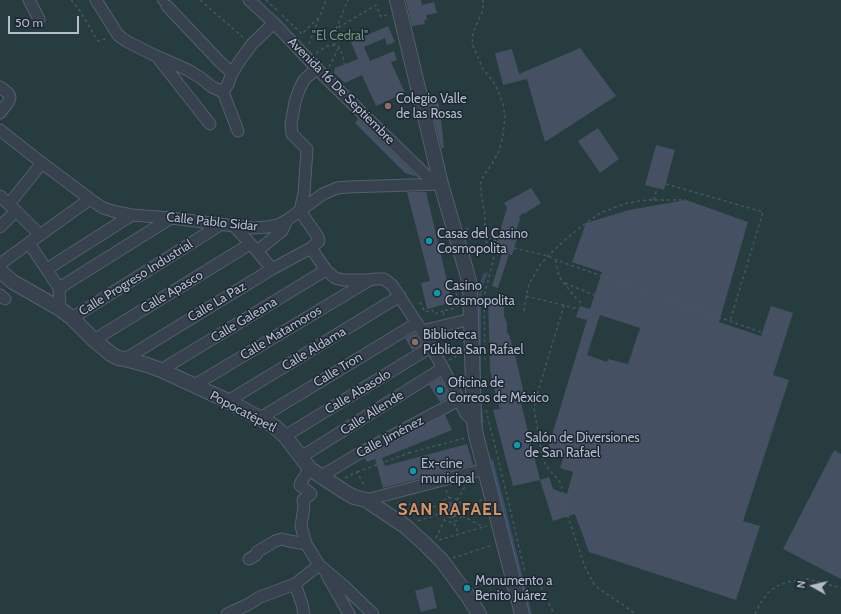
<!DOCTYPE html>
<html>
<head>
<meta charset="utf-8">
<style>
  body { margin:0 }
  #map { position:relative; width:841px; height:614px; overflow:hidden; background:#242f3e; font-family:Cabin,sans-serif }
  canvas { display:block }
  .north { position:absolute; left:793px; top:566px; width:40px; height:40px; -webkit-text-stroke:3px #1d2633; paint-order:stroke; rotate:278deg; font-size:11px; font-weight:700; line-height:16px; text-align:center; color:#b4bcc9 }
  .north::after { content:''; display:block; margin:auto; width:14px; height:18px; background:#b4bcc9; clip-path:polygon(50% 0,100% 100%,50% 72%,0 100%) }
  .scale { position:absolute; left:8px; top:16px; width:71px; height:18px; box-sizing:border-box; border:2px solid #b4bcc9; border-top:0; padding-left:5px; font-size:12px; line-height:14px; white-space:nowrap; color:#b4bcc9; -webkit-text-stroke:3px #1d2633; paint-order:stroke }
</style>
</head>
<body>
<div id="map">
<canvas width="841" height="614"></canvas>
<div class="north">N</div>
<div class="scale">50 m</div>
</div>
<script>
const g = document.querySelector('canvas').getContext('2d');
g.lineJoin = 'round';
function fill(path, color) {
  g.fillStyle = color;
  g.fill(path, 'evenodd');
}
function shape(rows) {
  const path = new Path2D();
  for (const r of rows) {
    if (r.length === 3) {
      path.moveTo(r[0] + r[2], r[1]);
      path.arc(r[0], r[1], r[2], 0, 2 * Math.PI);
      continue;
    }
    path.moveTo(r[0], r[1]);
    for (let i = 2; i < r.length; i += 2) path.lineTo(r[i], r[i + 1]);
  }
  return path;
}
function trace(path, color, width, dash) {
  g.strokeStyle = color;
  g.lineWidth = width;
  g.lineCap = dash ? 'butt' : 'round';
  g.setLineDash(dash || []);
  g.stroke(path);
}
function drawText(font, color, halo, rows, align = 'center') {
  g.font = font + ' Cabin,sans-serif';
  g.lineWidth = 3;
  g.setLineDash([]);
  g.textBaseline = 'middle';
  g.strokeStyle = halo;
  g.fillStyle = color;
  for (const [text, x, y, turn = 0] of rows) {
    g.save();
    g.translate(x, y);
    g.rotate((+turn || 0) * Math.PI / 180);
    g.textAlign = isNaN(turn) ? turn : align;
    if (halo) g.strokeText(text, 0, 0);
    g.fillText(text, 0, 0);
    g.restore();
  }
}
fill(shape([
  [0,0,841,0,841,614,0,614]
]), '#263c3f');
fill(shape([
  [488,272,482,288,481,304,481,386,482,406,484,423,481,423,479,386,478,303,481,282,483,274],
  [493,459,504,501,532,614,529,614,489,461]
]), '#394c67');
fill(shape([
  [406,0,421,0,422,5,434,2,437,13,426,15,427,20,424,20,425,24,412,26],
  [388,26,395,42,387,45,385,38,364,47,370,61,394,51,397,60,391,62,405,93,376,106,362,75,345,83,334,73,335,68,358,59,350,40,359,36,360,38],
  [580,48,616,96,545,142,527,79,503,85,495,53,512,49,519,74],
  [437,96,441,118,444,148,441,148,429,98],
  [358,119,418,177,405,173,355,123],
  [598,128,619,159,600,173,578,141],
  [656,145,675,150,664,190,645,185],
  [531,188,541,203,524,214,522,213,521,215,519,217,520,219,514,238,517,239,512,255,509,254,498,288,492,286,503,251,495,248,507,208,504,203],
  [407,192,426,192,452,302,427,309,421,283,430,281],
  [686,200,748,222,719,322,761,336,771,306,793,313,773,375,789,380,743,521,760,526,736,600,589,552,575,514,553,521,540,480,549,477,553,489,567,494,573,472,560,468,565,453,548,448,587,320,576,317,580,306,590,309,602,272,572,262,586,223,629,210],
  [600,315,640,328,628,364,608,359,607,362,587,355],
  [488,297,503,302,504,309,504,316,507,323,507,331,511,340,512,347,515,355,526,402,521,403,540,480,513,486,493,410,500,409,493,384,490,370],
  [415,333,422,345,412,350,405,338],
  [440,378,450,397,440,402,429,385],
  [445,415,452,430,382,458,385,466,467,444,473,465,383,488,375,459,367,462,365,458],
  [834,450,841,454,841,579,783,549],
  [451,510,8],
  [432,586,437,608,421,612,415,591]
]), '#455162');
const pedestrian = shape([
  [162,0,167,6]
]);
const minor = shape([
  [29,0,39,19],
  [96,0,118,35,126,41,156,56,188,70,201,78,212,87,223,92],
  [249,0,274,23,324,76,434,183],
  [167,6,220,62,232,73],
  [158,58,210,124],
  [0,87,8,93,10,97,9,101,0,113],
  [223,92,228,84,232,73,241,59,252,44,274,23],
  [223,92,238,131],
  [0,130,42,163,90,199,103,208,116,212,132,215,171,218,234,226,254,228,267,227,278,225,287,220,323,194,337,188,348,187,441,184],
  [0,196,16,211,40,235],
  [9,204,42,163],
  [234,226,257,251,272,269],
  [0,227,16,211],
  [29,243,59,288,60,309],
  [311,248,326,270,335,278,343,280,368,280,376,279,384,279,392,285,422,331,443,368,466,414,474,422],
  [257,251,282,231,287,220],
  [0,264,40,235,90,199],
  [47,269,132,215],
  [59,288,171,218],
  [0,295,5,299],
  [72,318,220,225],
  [422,331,471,319],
  [94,340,250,244],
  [125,359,272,269,311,248,319,241,318,237,300,211,304,193,307,149,292,134,291,124,295,102,299,90,304,80,317,68],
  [161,370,326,270],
  [193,386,368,281],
  [228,401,400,296],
  [260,418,417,323],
  [285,436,431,347],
  [301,457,443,368],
  [310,469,301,482,300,485,302,487,309,492,311,494,303,500,304,507,301,526,306,544,319,565,345,587,373,614],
  [321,476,360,453,459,400],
  [366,500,485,469],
  [249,559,256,555,257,552,275,541,282,539,289,541,306,544],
  [327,575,349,614],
  [295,584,302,604,304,614],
  [227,614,247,605,260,597,295,584,319,565]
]);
const tertiary = shape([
  [397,0,441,184,466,270,470,285,474,422,476,435,522,614],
  [0,271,13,282,60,309,72,318,94,340,111,354,118,358,125,359,147,365,161,370,228,401,274,426,285,436,310,469,345,492,354,497,366,500,405,526,425,544,442,561,467,595,479,614]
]);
trace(pedestrian, '#565f6c', 10);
trace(minor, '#565f6c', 13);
trace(tertiary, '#565f6c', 16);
trace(shape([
  [71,0,78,8,98,41,108,38],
  [200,0,244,38],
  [266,0,279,12],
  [482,0,484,3,482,12,474,30,472,38,473,46,483,69,491,79,496,86,503,104,505,116,503,135,499,151,492,164,484,175,481,181,481,193,485,215,485,230,484,237,494,257,484,297,485,362],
  [282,15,302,34,320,16,326,0],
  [336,29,348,0],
  [309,44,319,18],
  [333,45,341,39,336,29,376,5,381,17,389,14],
  [316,53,327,46,333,45,339,47,343,56,344,64],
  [329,67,339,47],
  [666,184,763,212,730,321],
  [654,200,657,188],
  [466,228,472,232,484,237,501,242],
  [514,248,548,256,556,260,764,333],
  [556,260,557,269,560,278,575,297,583,305],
  [565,283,594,295],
  [526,296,579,309],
  [420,302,425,312,432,310,434,314,443,311],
  [564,305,536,398,534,408,542,455,546,466,552,473,557,478,561,484,566,511,585,567,594,584,599,589,622,604,635,614],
  [524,311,525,303,529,284,540,265,548,256,566,239,586,223,600,213,627,203,647,200,686,200],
  [444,315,443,311,455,308,458,305,458,301,456,292],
  [449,360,455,357,457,354,455,350,451,348],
  [486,410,505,487,525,573],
  [409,453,465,438],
  [357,472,409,453,407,448],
  [345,478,357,472,365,487],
  [446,490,449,498],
  [451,510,12],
  [457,500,466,485],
  [397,503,438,507],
  [462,506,482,500],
  [462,516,484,527],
  [418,521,439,514],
  [454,523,459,534],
  [436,538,444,521],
  [439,540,487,526],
  [453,558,493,545],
  [475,587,502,580],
  [541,587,554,614],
  [755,614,760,604,767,594,771,590,781,584,792,581,808,579,841,588]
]), '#44595c', 1.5, [3, 3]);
trace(pedestrian, '#38414e', 8);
trace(minor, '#38414e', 11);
trace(tertiary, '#38414e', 14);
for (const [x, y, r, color] of [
  [388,106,4,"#8d6e63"],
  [429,241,4,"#0f9aa8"],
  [437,293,4,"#0f9aa8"],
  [415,342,4,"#8d6e63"],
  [440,390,4,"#0f9aa8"],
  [517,445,4,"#0f9aa8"],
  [413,471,4,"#0f9aa8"],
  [467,588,4,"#0f9aa8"]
]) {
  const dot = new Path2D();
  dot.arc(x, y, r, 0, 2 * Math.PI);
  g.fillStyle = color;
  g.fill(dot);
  trace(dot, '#1d2633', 1.5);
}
drawText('13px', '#6b9a76', '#1d2633', [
  ["\"El Cedral\"",340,36]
]);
drawText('13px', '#b4bcc9', '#1d2633', [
  ["Avenida 16 De Septiembre",341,91,45],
  ["Calle Pablo Sidar",212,222,6],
  ["Calle Progreso Industrial",136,278,-32],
  ["Calle Apasco",172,292,-31],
  ["Calle La Paz",217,302,-31],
  ["Calle Galeana",244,320,-31],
  ["Calle Matamoros",281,333,-31],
  ["Calle Aldama",314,349,-31],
  ["Calle Tron",338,370,-31],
  ["Calle Abasolo",358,392,-31],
  ["Popocatépetl",243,412,28],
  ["Calle Allende",372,413,-32],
  ["Calle Jiménez",390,437,-28]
]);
drawText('13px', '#b4bcc9', '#1d2633', [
  ["Colegio Valle",396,99],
  ["de las Rosas",396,114],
  ["Casas del Casino",437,234],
  ["Cosmopolita",437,249],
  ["Casino",445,286],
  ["Cosmopolita",445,301],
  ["Biblioteca",423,335],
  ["Pública San Rafael",423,350],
  ["Oficina de",448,383],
  ["Correos de México",448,398],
  ["Salón de Diversiones",525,438],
  ["de San Rafael",525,453],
  ["Ex-cine",421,464],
  ["municipal",421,479],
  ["Monumento a",475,581],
  ["Benito Juárez",475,596]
], 'left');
g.letterSpacing = '1px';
drawText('bold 17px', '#d59563', '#1d2633', [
  ["SAN RAFAEL",450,510]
]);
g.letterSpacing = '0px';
</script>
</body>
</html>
